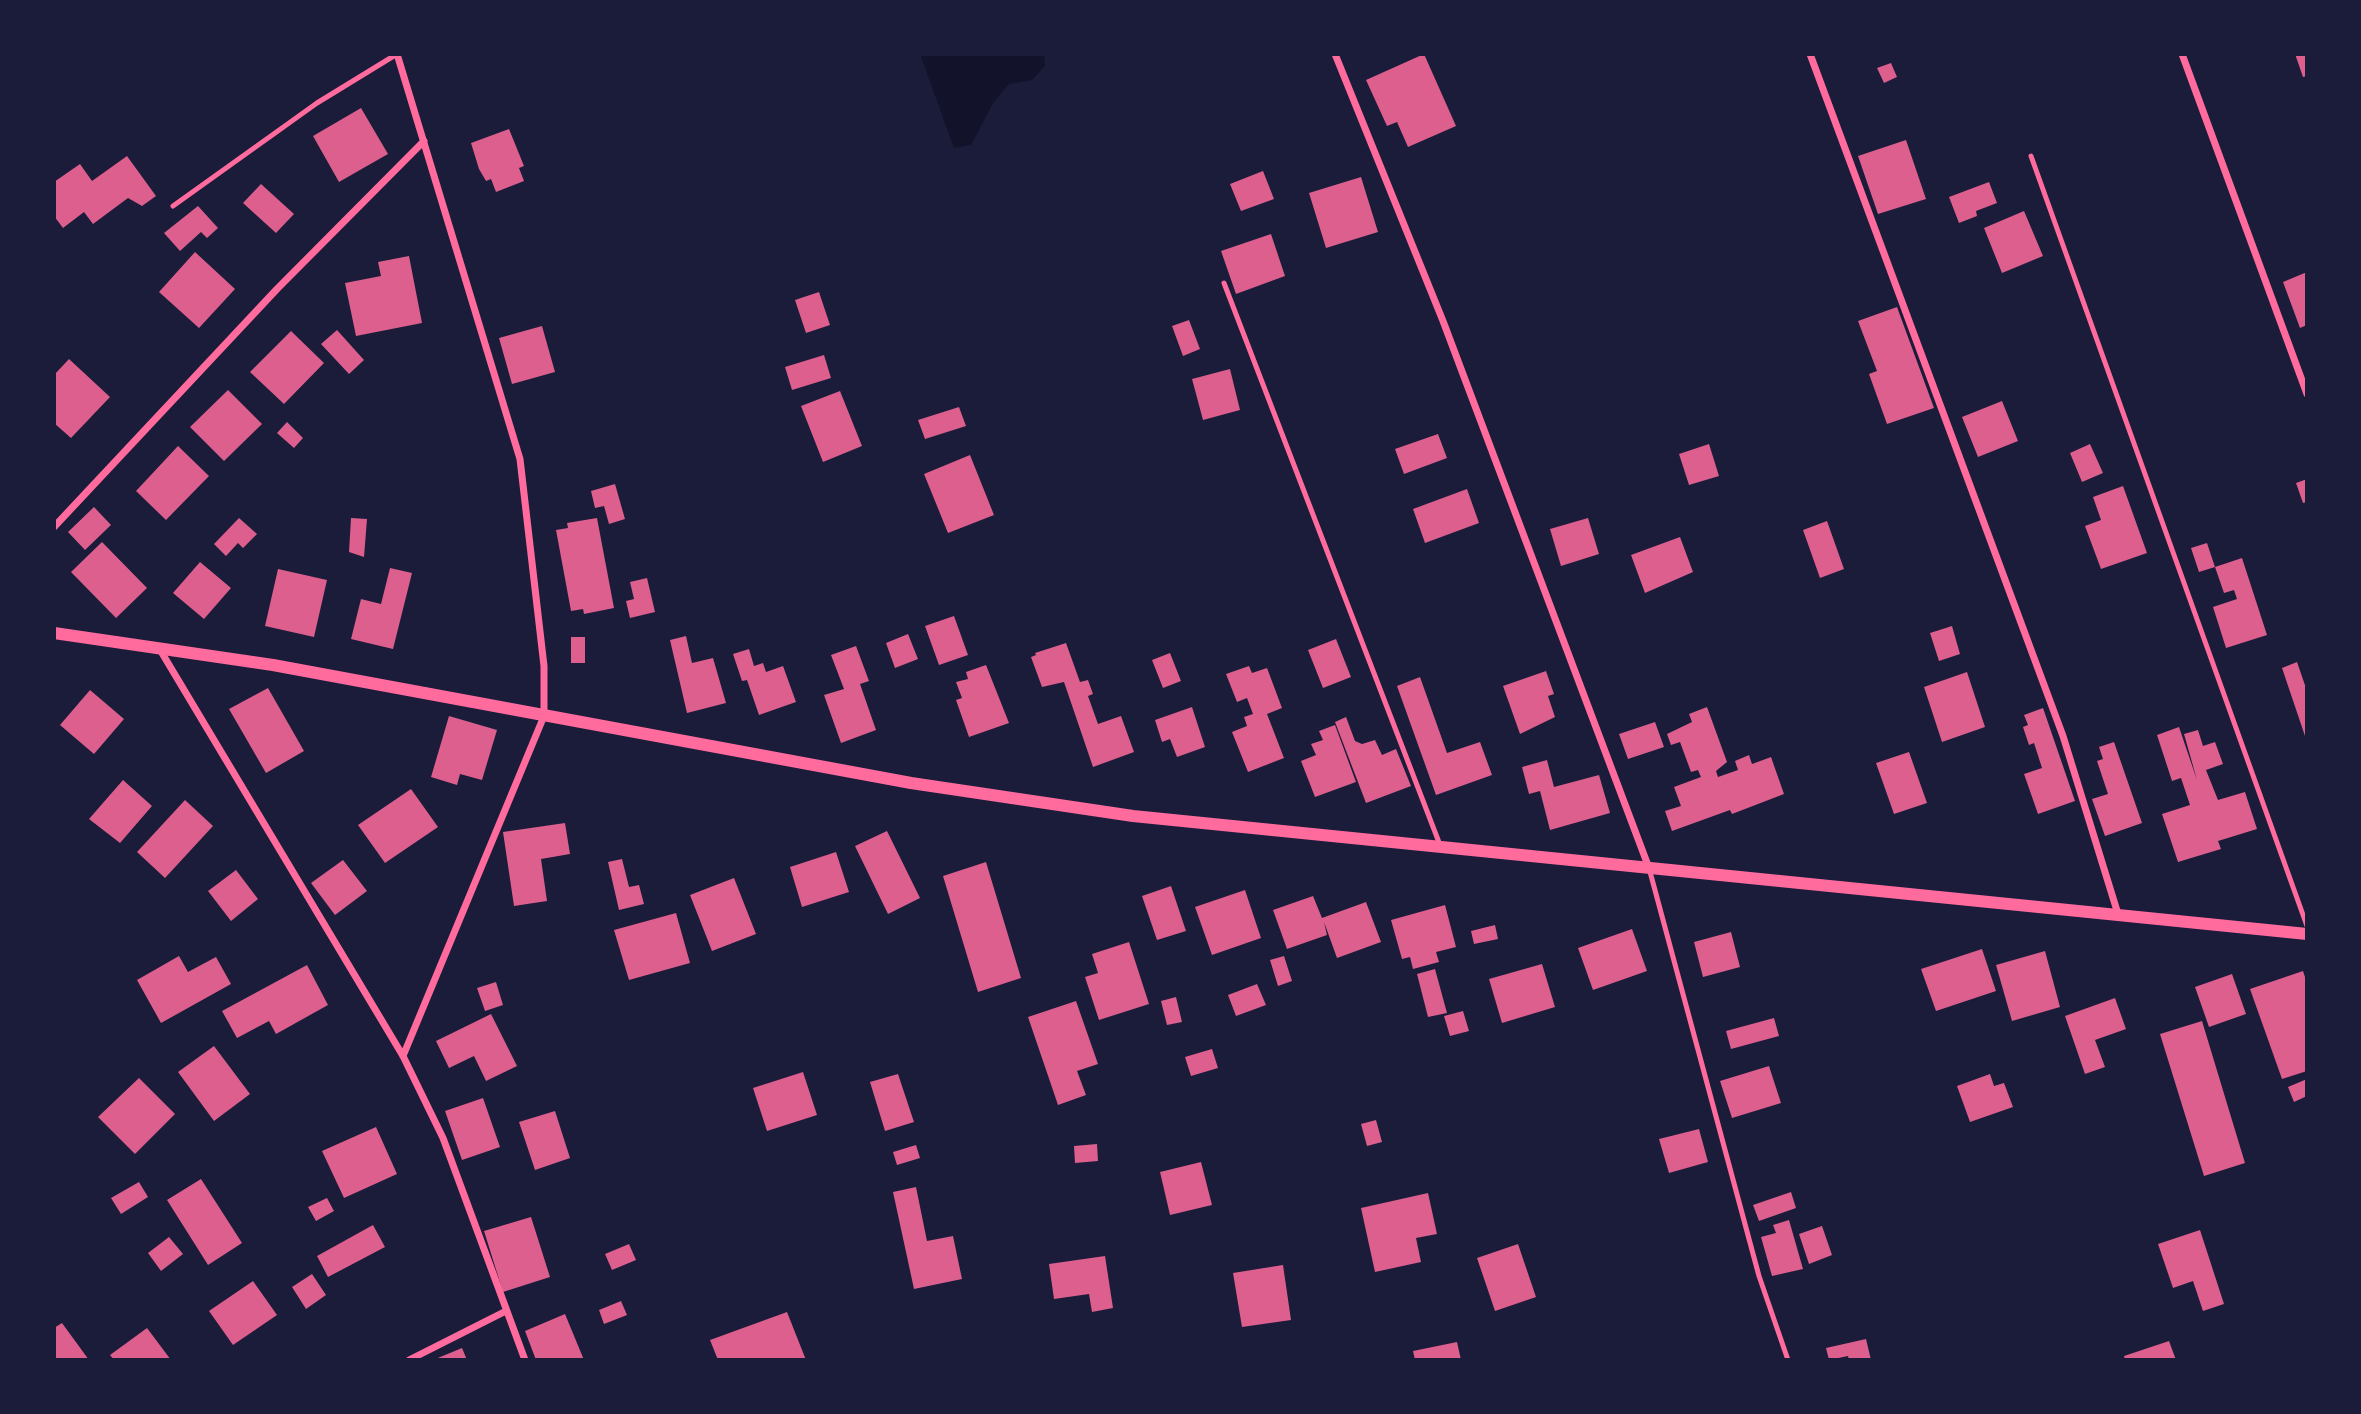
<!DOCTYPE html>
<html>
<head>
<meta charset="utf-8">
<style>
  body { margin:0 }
  #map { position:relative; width:2361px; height:1414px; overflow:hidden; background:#1b1b3a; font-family:"Noto Sans",sans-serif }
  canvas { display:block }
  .frame { position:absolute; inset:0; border:56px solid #1b1b3a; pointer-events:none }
</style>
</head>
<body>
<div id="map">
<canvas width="2361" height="1414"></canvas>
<div class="frame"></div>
</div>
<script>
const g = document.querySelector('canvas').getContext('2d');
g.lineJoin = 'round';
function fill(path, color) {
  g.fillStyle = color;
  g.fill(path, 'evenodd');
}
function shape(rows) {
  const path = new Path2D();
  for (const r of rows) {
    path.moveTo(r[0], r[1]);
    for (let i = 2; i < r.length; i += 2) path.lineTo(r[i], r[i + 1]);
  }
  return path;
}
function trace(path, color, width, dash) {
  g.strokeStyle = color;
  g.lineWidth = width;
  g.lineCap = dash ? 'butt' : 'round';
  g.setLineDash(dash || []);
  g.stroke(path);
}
fill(shape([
  [920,54,1044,54,1045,66,1032,80,1009,84,993,103,971,145,954,148]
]), '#12122b');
fill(shape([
  [1424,54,1456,126,1408,147,1397,122,1387,126,1366,80],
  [2295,54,2307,54,2307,76,2303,77],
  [1891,63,1897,77,1884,83,1877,68],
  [361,108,388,154,339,182,313,136],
  [509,129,524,166,519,168,524,181,496,192,491,179,486,181,479,169,471,143],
  [1906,140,1926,199,1878,214,1858,156],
  [127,156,156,196,142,206,128,198,93,224,84,212,63,228,54,216,54,182,80,164,92,181],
  [1263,171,1274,199,1241,211,1230,184],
  [1361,177,1378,232,1326,248,1309,193],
  [1989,182,1997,203,1976,211,1977,216,1959,223,1949,197],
  [261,184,294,214,276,233,243,203],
  [198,206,218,228,207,238,201,232,180,251,164,233],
  [2024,211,2043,256,2002,273,1984,228],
  [1271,234,1285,276,1236,294,1221,251],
  [195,252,235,289,199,328,159,292],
  [409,256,422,323,356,336,345,283,381,276,378,262],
  [2307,272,2307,325,2300,328,2283,282],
  [819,292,830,325,806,333,795,300],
  [1897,307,1934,408,1887,424,1869,374,1877,371,1858,321],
  [1189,320,1200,349,1183,356,1172,326],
  [542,326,555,372,512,384,499,338],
  [337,330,364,360,349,374,321,344],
  [291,331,324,363,284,404,250,372],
  [824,355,831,378,792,390,785,367],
  [69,359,110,397,71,438,54,423,54,375],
  [1230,369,1240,410,1203,420,1192,379],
  [228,390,262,424,224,461,190,427],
  [840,391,862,446,823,462,801,406],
  [2002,401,2018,441,1978,457,1962,417],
  [959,407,966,426,925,439,918,420],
  [287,422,303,438,294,448,277,433],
  [1438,434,1447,458,1404,474,1395,449],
  [1709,444,1719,476,1689,485,1679,454],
  [2090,444,2103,473,2082,482,2070,453],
  [178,446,209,476,166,520,136,491],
  [970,455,994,515,948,533,924,474],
  [2307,479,2307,502,2303,503,2296,483],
  [615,484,625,519,609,524,604,506,595,508,591,491],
  [2123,486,2147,553,2101,569,2085,526,2101,520,2093,497],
  [1467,489,1479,523,1425,543,1413,509],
  [94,507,111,525,85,550,68,532],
  [239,518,257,534,243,548,238,543,226,556,214,544],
  [351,518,367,519,364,557,349,552],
  [597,518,614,608,584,614,583,609,571,611,556,530,568,528,567,523],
  [1588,518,1599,554,1561,566,1550,529],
  [1827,521,1844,569,1820,578,1803,530],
  [1680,537,1693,572,1645,593,1631,555],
  [102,542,147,588,116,618,71,572],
  [2207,543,2215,567,2199,572,2191,548],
  [2242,558,2267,635,2226,648,2213,607,2237,599,2234,590,2224,593,2215,567],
  [200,562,231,588,204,619,173,593],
  [390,568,412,573,393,649,351,639,361,599,381,604],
  [278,569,327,580,314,637,265,626],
  [647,578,655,612,630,618,626,601,634,599,630,582],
  [954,616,968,655,939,665,925,626],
  [1952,626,1960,654,1939,661,1930,633],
  [908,634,918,659,895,668,886,643],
  [686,636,692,663,713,658,726,703,687,713,670,640],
  [571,637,585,637,585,663,571,663],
  [1336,639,1351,677,1323,688,1308,650],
  [1066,643,1080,682,1088,680,1093,694,1088,696,1098,724,1121,716,1134,752,1093,767,1064,682,1042,687,1031,657,1036,655,1035,653],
  [856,646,869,681,860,684,876,730,841,743,824,695,844,689,831,655],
  [749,649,754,666,763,663,766,672,783,666,796,702,759,715,747,680,742,681,733,654],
  [1170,653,1181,681,1163,688,1152,660],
  [2297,662,2307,691,2306,739,2282,668],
  [986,665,1009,723,969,737,956,700,962,698,956,682,968,679,966,672],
  [1249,666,1252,673,1267,668,1282,708,1267,714,1284,758,1248,772,1232,732,1247,726,1244,717,1253,714,1247,698,1237,702,1226,674],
  [1546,671,1554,694,1548,696,1555,717,1520,734,1503,686],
  [1967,672,1985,727,1942,742,1924,687],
  [1420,677,1447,753,1480,742,1492,775,1436,795,1397,686],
  [268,688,304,751,266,773,229,709],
  [90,690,124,719,94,754,60,725],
  [1192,707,1205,747,1177,757,1170,739,1162,742,1155,720],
  [1707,707,1727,762,1716,771,1718,777,1738,770,1735,761,1749,755,1752,764,1771,757,1784,794,1732,814,1730,810,1672,831,1665,811,1681,806,1674,787,1701,777,1698,770,1691,772,1680,742,1671,745,1667,734,1692,722,1689,714],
  [2043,708,2075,801,2038,814,2024,774,2042,768,2034,743,2029,745,2023,727,2028,725,2024,715],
  [449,716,497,730,482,780,460,774,457,785,431,777],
  [1346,717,1355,741,1362,744,1375,740,1382,755,1396,749,1411,786,1366,803,1335,722],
  [1655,722,1664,747,1628,759,1619,734],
  [1335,725,1356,782,1315,797,1301,761,1316,755,1311,744,1323,740,1319,731],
  [2179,727,2197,780,2184,734,2198,730,2203,746,2215,742,2223,764,2206,770,2218,800,2245,792,2257,829,2218,841,2221,849,2178,862,2162,814,2190,805,2181,778,2172,781,2157,735],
  [2114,742,2142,823,2105,836,2092,799,2108,794,2097,761,2103,759,2099,747],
  [1909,752,1927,803,1894,814,1876,763],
  [1547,760,1554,787,1599,775,1610,813,1550,830,1540,791,1529,794,1522,767],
  [123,780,152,806,120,843,89,819],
  [411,789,438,827,385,863,358,825],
  [185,800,213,826,165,878,137,852],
  [565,823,570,854,541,859,547,901,514,906,503,832],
  [887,831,920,898,888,914,855,846],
  [836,852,849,892,802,907,790,867],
  [622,859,629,887,639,885,644,904,619,910,608,862],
  [343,860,367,891,335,915,311,883],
  [986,862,1021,978,978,992,943,876],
  [236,870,258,899,231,921,208,891],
  [734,878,756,934,712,951,690,895],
  [1171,886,1186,931,1157,940,1142,896],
  [1245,890,1261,938,1212,955,1195,907],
  [1313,896,1322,918,1366,902,1381,942,1337,958,1324,922,1327,935,1287,949,1273,910],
  [1445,905,1456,947,1436,952,1439,962,1413,969,1410,957,1402,959,1391,920],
  [676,913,690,963,629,980,614,930],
  [1495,925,1498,939,1474,944,1471,931],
  [1632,929,1647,971,1593,990,1578,948],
  [1731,932,1740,967,1703,977,1694,942],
  [1129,942,1149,1004,1099,1020,1085,977,1098,973,1092,954],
  [1982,949,1996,991,1936,1011,1921,969],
  [2045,951,2060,1007,2012,1021,1996,965],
  [179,956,188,972,216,957,231,984,161,1023,137,980],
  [1284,956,1292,981,1278,986,1270,960],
  [1542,964,1555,1007,1502,1023,1489,979],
  [307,965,328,1005,276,1034,269,1021,237,1038,222,1011],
  [1435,969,1447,1013,1428,1017,1417,974],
  [2303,971,2307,983,2307,1071,2282,1079,2250,989],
  [2232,974,2246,1014,2209,1027,2195,987],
  [496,982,503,1005,485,1011,477,988],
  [1257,984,1266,1005,1236,1016,1228,995],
  [1176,997,1182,1022,1167,1025,1161,1001],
  [2115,998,2126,1029,2095,1040,2105,1067,2085,1074,2065,1016],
  [1076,1001,1098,1064,1077,1071,1086,1095,1058,1105,1028,1017],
  [1463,1011,1469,1031,1450,1036,1444,1016],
  [491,1014,517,1066,486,1081,474,1056,449,1068,436,1041],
  [1774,1018,1779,1036,1731,1049,1726,1031],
  [2202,1021,2245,1163,2204,1176,2160,1034],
  [214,1046,250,1094,214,1121,178,1072],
  [1212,1049,1218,1068,1191,1076,1185,1057],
  [1769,1066,1781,1103,1732,1118,1720,1081],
  [803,1072,817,1115,767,1131,753,1088],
  [898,1074,914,1122,885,1131,870,1082],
  [1990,1074,1994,1086,2004,1083,2013,1107,1970,1122,1957,1086],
  [139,1078,175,1114,135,1154,98,1117],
  [2307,1079,2307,1096,2294,1102,2288,1087],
  [483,1098,500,1147,462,1160,445,1111],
  [555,1111,570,1158,535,1170,519,1122],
  [1376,1120,1382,1142,1367,1146,1361,1124],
  [376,1127,397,1174,344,1198,322,1151],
  [1699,1129,1708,1162,1669,1173,1659,1139],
  [1097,1144,1098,1161,1075,1163,1074,1146],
  [916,1145,920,1158,897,1165,893,1152],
  [1201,1162,1212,1205,1170,1215,1160,1172],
  [201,1179,242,1243,208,1265,167,1200],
  [139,1182,148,1197,121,1214,111,1198],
  [916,1187,927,1241,953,1236,962,1279,914,1289,893,1192],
  [1791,1192,1796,1208,1759,1221,1753,1205],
  [1428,1193,1437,1234,1416,1238,1421,1262,1375,1272,1361,1208],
  [327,1198,334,1211,316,1221,308,1207],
  [531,1217,550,1277,503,1292,484,1231],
  [1789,1220,1803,1269,1772,1276,1761,1237,1776,1233,1773,1225],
  [373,1225,385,1247,328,1277,317,1256],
  [1822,1226,1832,1255,1809,1264,1799,1234],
  [2200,1230,2224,1304,2203,1311,2193,1281,2173,1288,2158,1244],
  [169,1237,183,1254,161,1271,148,1253],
  [629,1244,636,1260,612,1270,605,1254],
  [1518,1244,1536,1297,1495,1311,1477,1258],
  [1105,1256,1113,1308,1092,1312,1089,1294,1054,1299,1049,1264],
  [1283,1265,1291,1320,1242,1327,1233,1273],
  [312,1274,326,1295,306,1309,292,1287],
  [253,1281,277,1315,233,1345,209,1311],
  [621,1301,627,1315,604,1324,599,1310],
  [787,1312,806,1360,718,1360,710,1340],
  [565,1314,584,1360,536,1360,525,1331],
  [62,1323,89,1360,54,1360,54,1328],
  [147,1328,171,1360,114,1360,110,1355],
  [1866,1339,1871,1360,1849,1360,1848,1356,1829,1360,1826,1348],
  [2169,1341,2176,1360,2125,1360,2124,1356],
  [1457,1342,1461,1360,1415,1360,1413,1351],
  [462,1348,467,1360,433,1360]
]), '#dd5f8e');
trace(shape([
  [2031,156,2307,926],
  [173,206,317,103,397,54],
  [1224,283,1440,845],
  [1649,868,1759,1276,1788,1360]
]), '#ff6b9d', 5);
trace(shape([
  [397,54,520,459,544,666,544,716,403,1056],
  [1335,54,1443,321,1649,868],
  [1810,54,2063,736,2118,914],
  [2182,54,2307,394],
  [54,527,277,289,424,141],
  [159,648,403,1056,443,1138,525,1360],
  [409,1360,506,1311]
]), '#ff6b9d', 7);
trace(shape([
  [54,633,273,665,911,783,1133,816,2307,934]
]), '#ff6b9d', 12);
</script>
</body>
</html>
